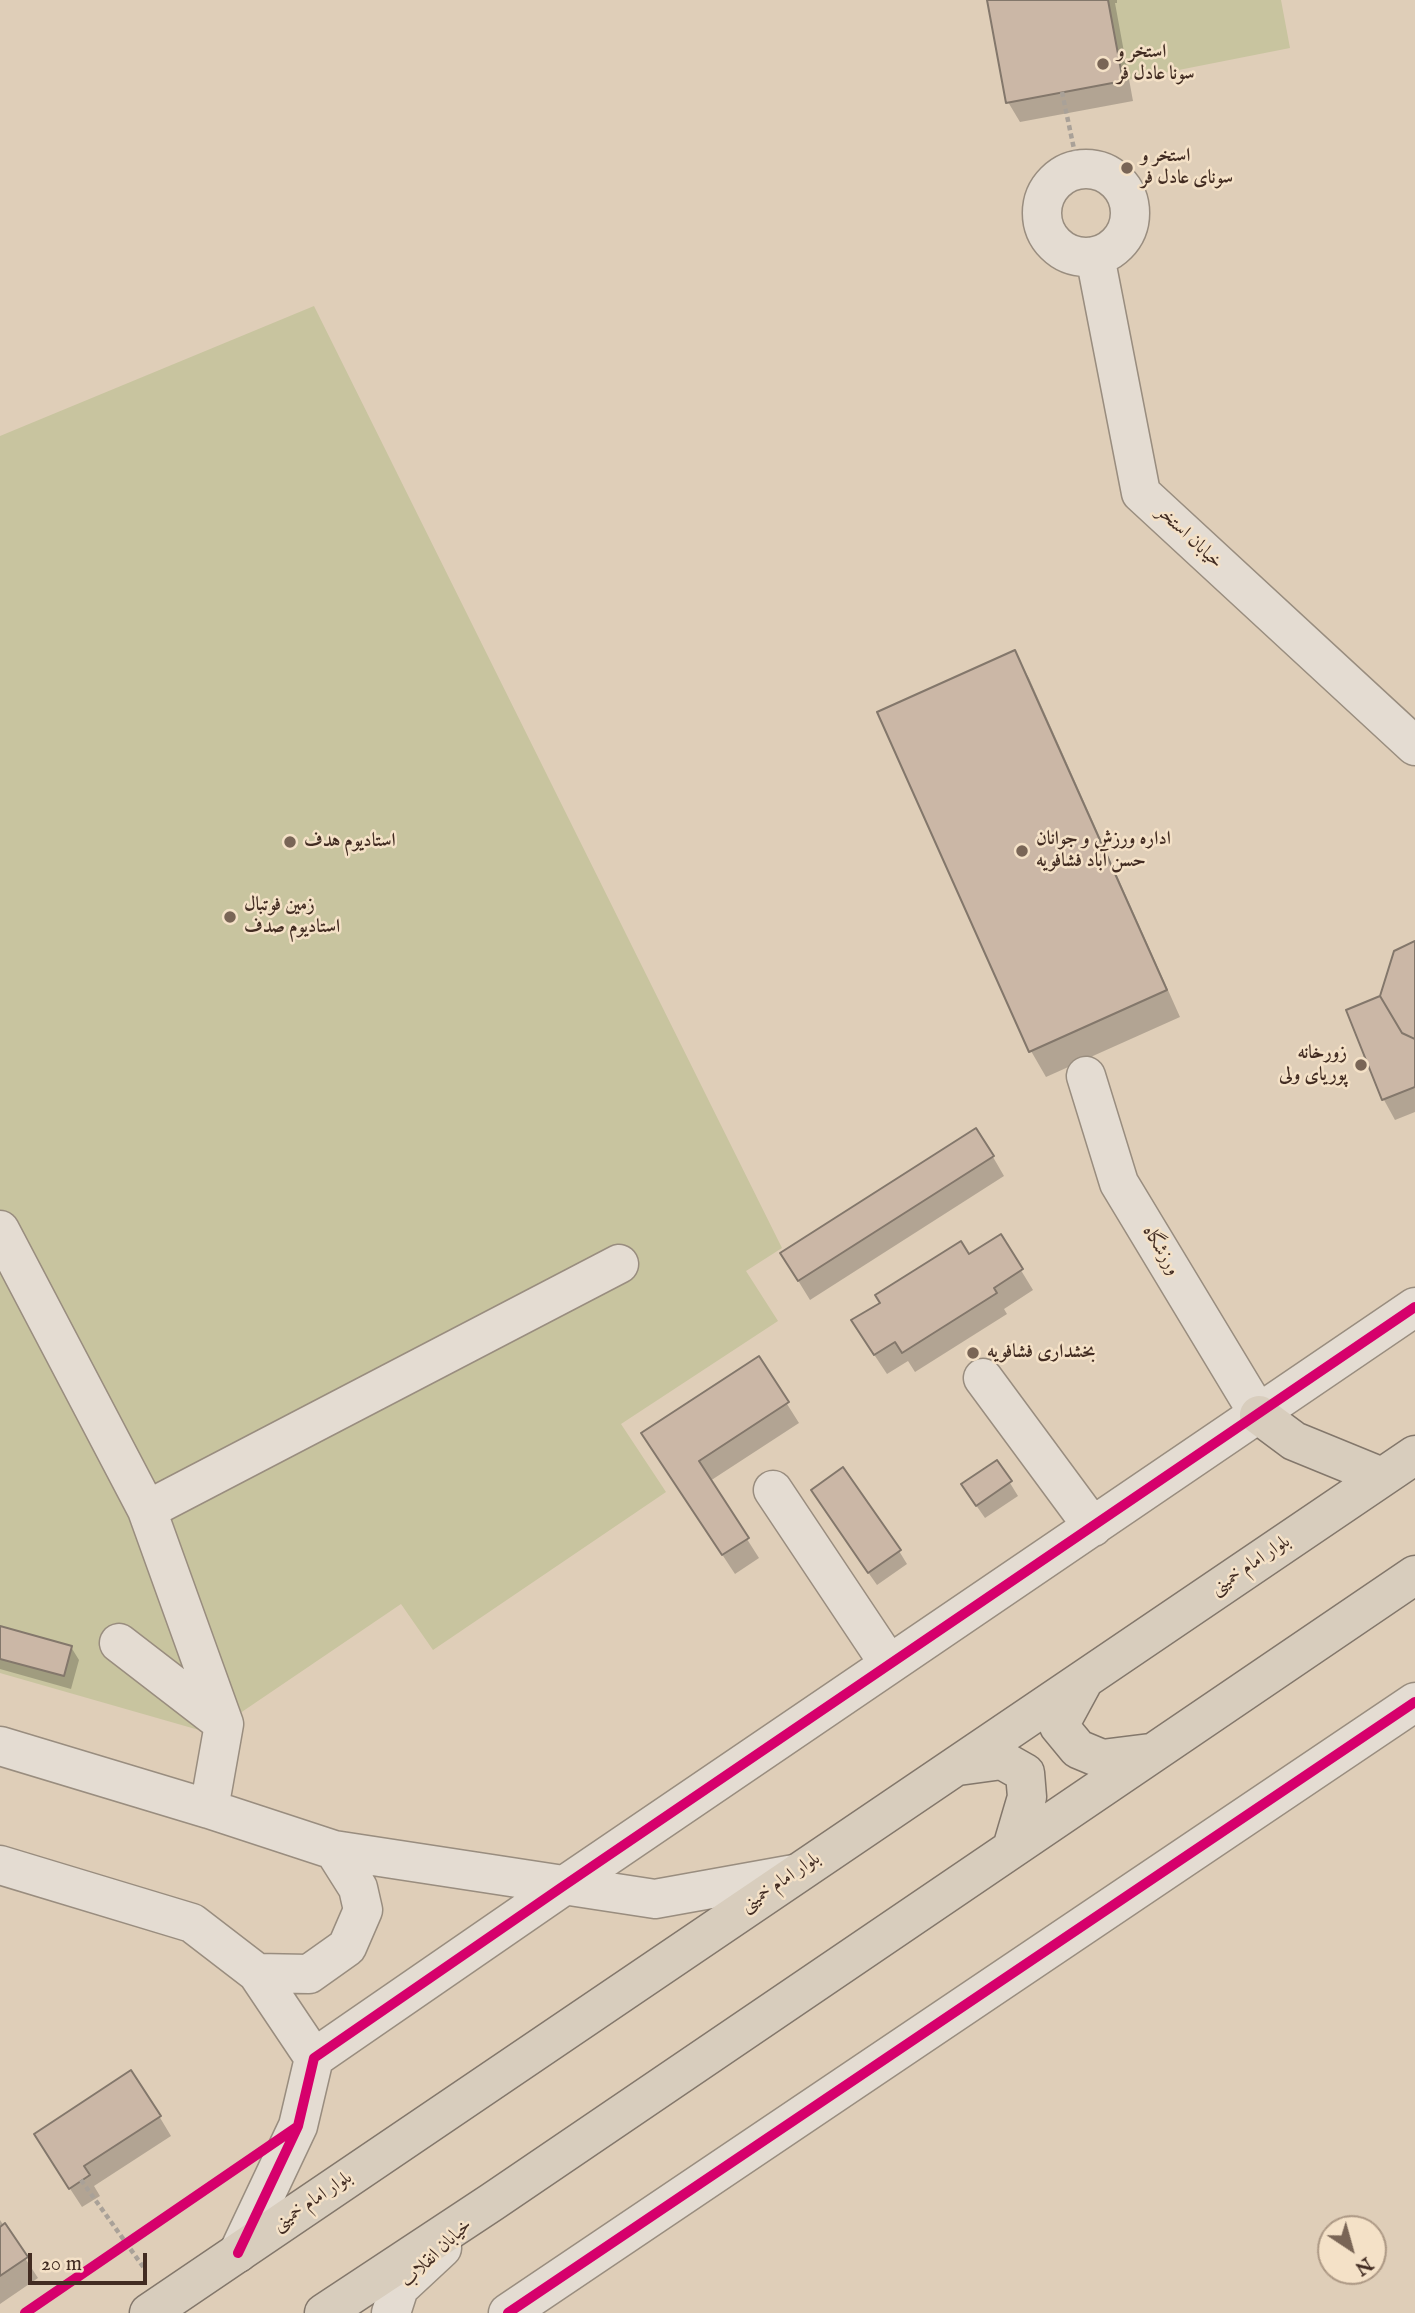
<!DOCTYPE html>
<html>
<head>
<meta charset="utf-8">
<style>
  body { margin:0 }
  #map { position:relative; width:1415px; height:2313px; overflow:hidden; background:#dfceb8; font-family:"IM FELL English",serif }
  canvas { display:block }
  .north { position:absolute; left:1317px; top:2215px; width:70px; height:70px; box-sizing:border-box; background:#f4e1c7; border:2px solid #ad9985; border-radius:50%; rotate:144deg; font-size:19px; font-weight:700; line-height:28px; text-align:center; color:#422c22 }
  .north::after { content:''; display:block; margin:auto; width:24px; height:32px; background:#796556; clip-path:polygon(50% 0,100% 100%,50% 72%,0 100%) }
  .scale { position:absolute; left:28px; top:2253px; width:119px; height:32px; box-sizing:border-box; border:4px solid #422c22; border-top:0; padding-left:9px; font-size:21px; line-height:24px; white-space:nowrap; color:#422c22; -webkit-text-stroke:5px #f4e1c7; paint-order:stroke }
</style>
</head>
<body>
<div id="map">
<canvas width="1415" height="2313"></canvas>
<div class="north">N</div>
<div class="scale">20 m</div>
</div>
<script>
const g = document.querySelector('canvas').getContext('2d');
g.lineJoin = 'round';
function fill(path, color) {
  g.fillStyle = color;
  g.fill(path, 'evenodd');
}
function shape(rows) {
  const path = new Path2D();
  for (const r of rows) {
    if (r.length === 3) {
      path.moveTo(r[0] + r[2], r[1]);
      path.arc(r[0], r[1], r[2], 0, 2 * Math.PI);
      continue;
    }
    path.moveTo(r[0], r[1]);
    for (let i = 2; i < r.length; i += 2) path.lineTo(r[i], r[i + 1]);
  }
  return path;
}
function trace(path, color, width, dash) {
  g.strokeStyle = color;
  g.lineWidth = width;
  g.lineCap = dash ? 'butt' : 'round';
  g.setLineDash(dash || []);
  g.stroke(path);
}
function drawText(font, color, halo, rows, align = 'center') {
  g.font = font + ' "IM FELL English",Amiri,serif';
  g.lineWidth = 5;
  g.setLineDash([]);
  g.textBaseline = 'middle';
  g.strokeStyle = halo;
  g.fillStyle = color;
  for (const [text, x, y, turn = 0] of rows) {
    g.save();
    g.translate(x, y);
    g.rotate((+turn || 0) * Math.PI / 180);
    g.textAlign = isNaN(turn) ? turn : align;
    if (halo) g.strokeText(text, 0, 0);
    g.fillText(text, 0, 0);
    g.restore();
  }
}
fill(shape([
  [987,0,1281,0,1290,48,1123,81],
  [314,306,782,1248,746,1271,778,1321,621,1424,666,1492,433,1650,401,1604,224,1724,206,1732,0,1673,0,436]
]), '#c8c49f');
fill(shape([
  [989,0,1117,0,1117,3,1115,3,1133,101,1020,122,1008,102],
  [1014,652,1029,678,1180,1017,1046,1077,1031,1051],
  [1415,943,1415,1112,1395,1120,1384,1100,1348,1011,1381,997],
  [993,1157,1004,1176,810,1300,794,1274],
  [1000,1236,1033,1290,1004,1309,1007,1314,915,1372,908,1361,887,1374,865,1341,968,1256],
  [758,1358,799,1423,710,1481,759,1558,735,1574,655,1453],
  [997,1462,1018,1496,985,1518,971,1498],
  [820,1504,899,1551,907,1564,877,1585],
  [0,1628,71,1647,79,1660,71,1689,0,1669],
  [159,2116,171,2136,94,2186,100,2196,82,2207,48,2155],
  [0,2220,38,2278,0,2304]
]), '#0003');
const building = shape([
  [987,0,1108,0,1123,81,1006,103,987,0],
  [1015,650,1167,990,1029,1052,877,712,1015,650],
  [1415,941,1415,1039,1402,1033,1380,996,1394,951,1415,941],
  [1380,996,1402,1033,1415,1039,1415,1087,1382,1100,1346,1010,1380,996],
  [976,1128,994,1156,798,1281,780,1253,976,1128],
  [1001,1234,1023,1269,994,1288,997,1293,902,1353,895,1342,874,1355,851,1320,880,1303,875,1295,961,1241,969,1254,1001,1234],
  [759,1356,789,1402,699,1461,749,1538,722,1555,641,1433,759,1356],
  [997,1460,1012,1481,976,1506,961,1484,997,1460],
  [843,1467,901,1550,868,1573,811,1490,843,1467],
  [0,1626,72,1646,64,1676,0,1659,0,1626],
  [131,2070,161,2116,84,2166,90,2175,69,2189,34,2134,131,2070],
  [5,2223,28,2257,0,2276,0,2227,5,2223]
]);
fill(building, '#cbb7a6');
trace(building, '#83776b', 2);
const minor = shape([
  [1086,213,44],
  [1095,256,1141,493,1415,746],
  [1086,1076,1119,1183,1259,1415],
  [0,1230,147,1510,224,1724,209,1809],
  [983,1378,1093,1527],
  [773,1490,889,1664],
  [147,1510,619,1264],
  [119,1643,224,1724],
  [0,1746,209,1809,334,1850,655,1899,794,1874],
  [0,1865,192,1923,257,1973,314,2058],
  [257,1973,309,1974,347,1947,363,1910,358,1888,334,1850],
  [238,2253,298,2126,314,2058,562,1887,1415,1307],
  [391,2313,399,2288,442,2248],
  [508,2313,1415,1702]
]);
const highway = shape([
  [1259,1415,1294,1441,1382,1477],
  [1084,1680,1059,1726,1078,1749,1102,1759,1150,1753],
  [958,1766,1002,1760,1025,1773,1027,1797,1012,1848],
  [149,2313,1415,1455],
  [324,2313,492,2202,1415,1575]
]);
trace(minor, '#998d7f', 41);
trace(highway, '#83776b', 41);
trace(shape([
  [1062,92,1078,168],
  [81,2180,144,2268]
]), '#a9a198', 4.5, [5, 3.5]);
trace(minor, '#e4dcd2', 38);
trace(highway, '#d8cdbd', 38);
trace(shape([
  [238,2253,298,2126,314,2058,562,1887,1415,1307],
  [25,2313,297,2127],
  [508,2313,1415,1702]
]), '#d6006c', 10);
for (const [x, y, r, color] of [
  [1103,64,7,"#796556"],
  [1127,168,7,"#796556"],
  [290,842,7,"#796556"],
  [1022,851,7,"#796556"],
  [230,917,7,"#796556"],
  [1361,1065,7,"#796556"],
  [973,1353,7,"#796556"]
]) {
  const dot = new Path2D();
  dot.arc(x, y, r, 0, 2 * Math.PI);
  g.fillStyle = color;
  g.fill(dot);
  trace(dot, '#f4e1c7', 2.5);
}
drawText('bold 19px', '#422c22', '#f4e1c7', [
  ["استخر و",1117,53],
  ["سونا عادل فر",1117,75],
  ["استخر و",1141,157],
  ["سونای عادل فر",1141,179],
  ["اداره ورزش و جوانان",1036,840],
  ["حسن آباد فشافویه",1036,862],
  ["استادیوم هدف",304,842],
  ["زمین فوتبال",244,906],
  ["استادیوم صدف",244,928],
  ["زورخانه",1347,1054,"right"],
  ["پوریای ولی",1347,1076,"right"],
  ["بخشداری فشافویه",987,1353]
], 'left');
drawText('19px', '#422c22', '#f4e1c7', [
  ["خیابان استخر",1189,538,43],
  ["ورزشگاه",1160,1251,59],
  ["بلوار امام خمینی",1251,1566,-34],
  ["بلوار امام خمینی",781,1883,-34],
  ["بلوار امام خمینی",313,2202,-34],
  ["خیابان انقلاب",437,2254,-44]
]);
</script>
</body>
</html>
